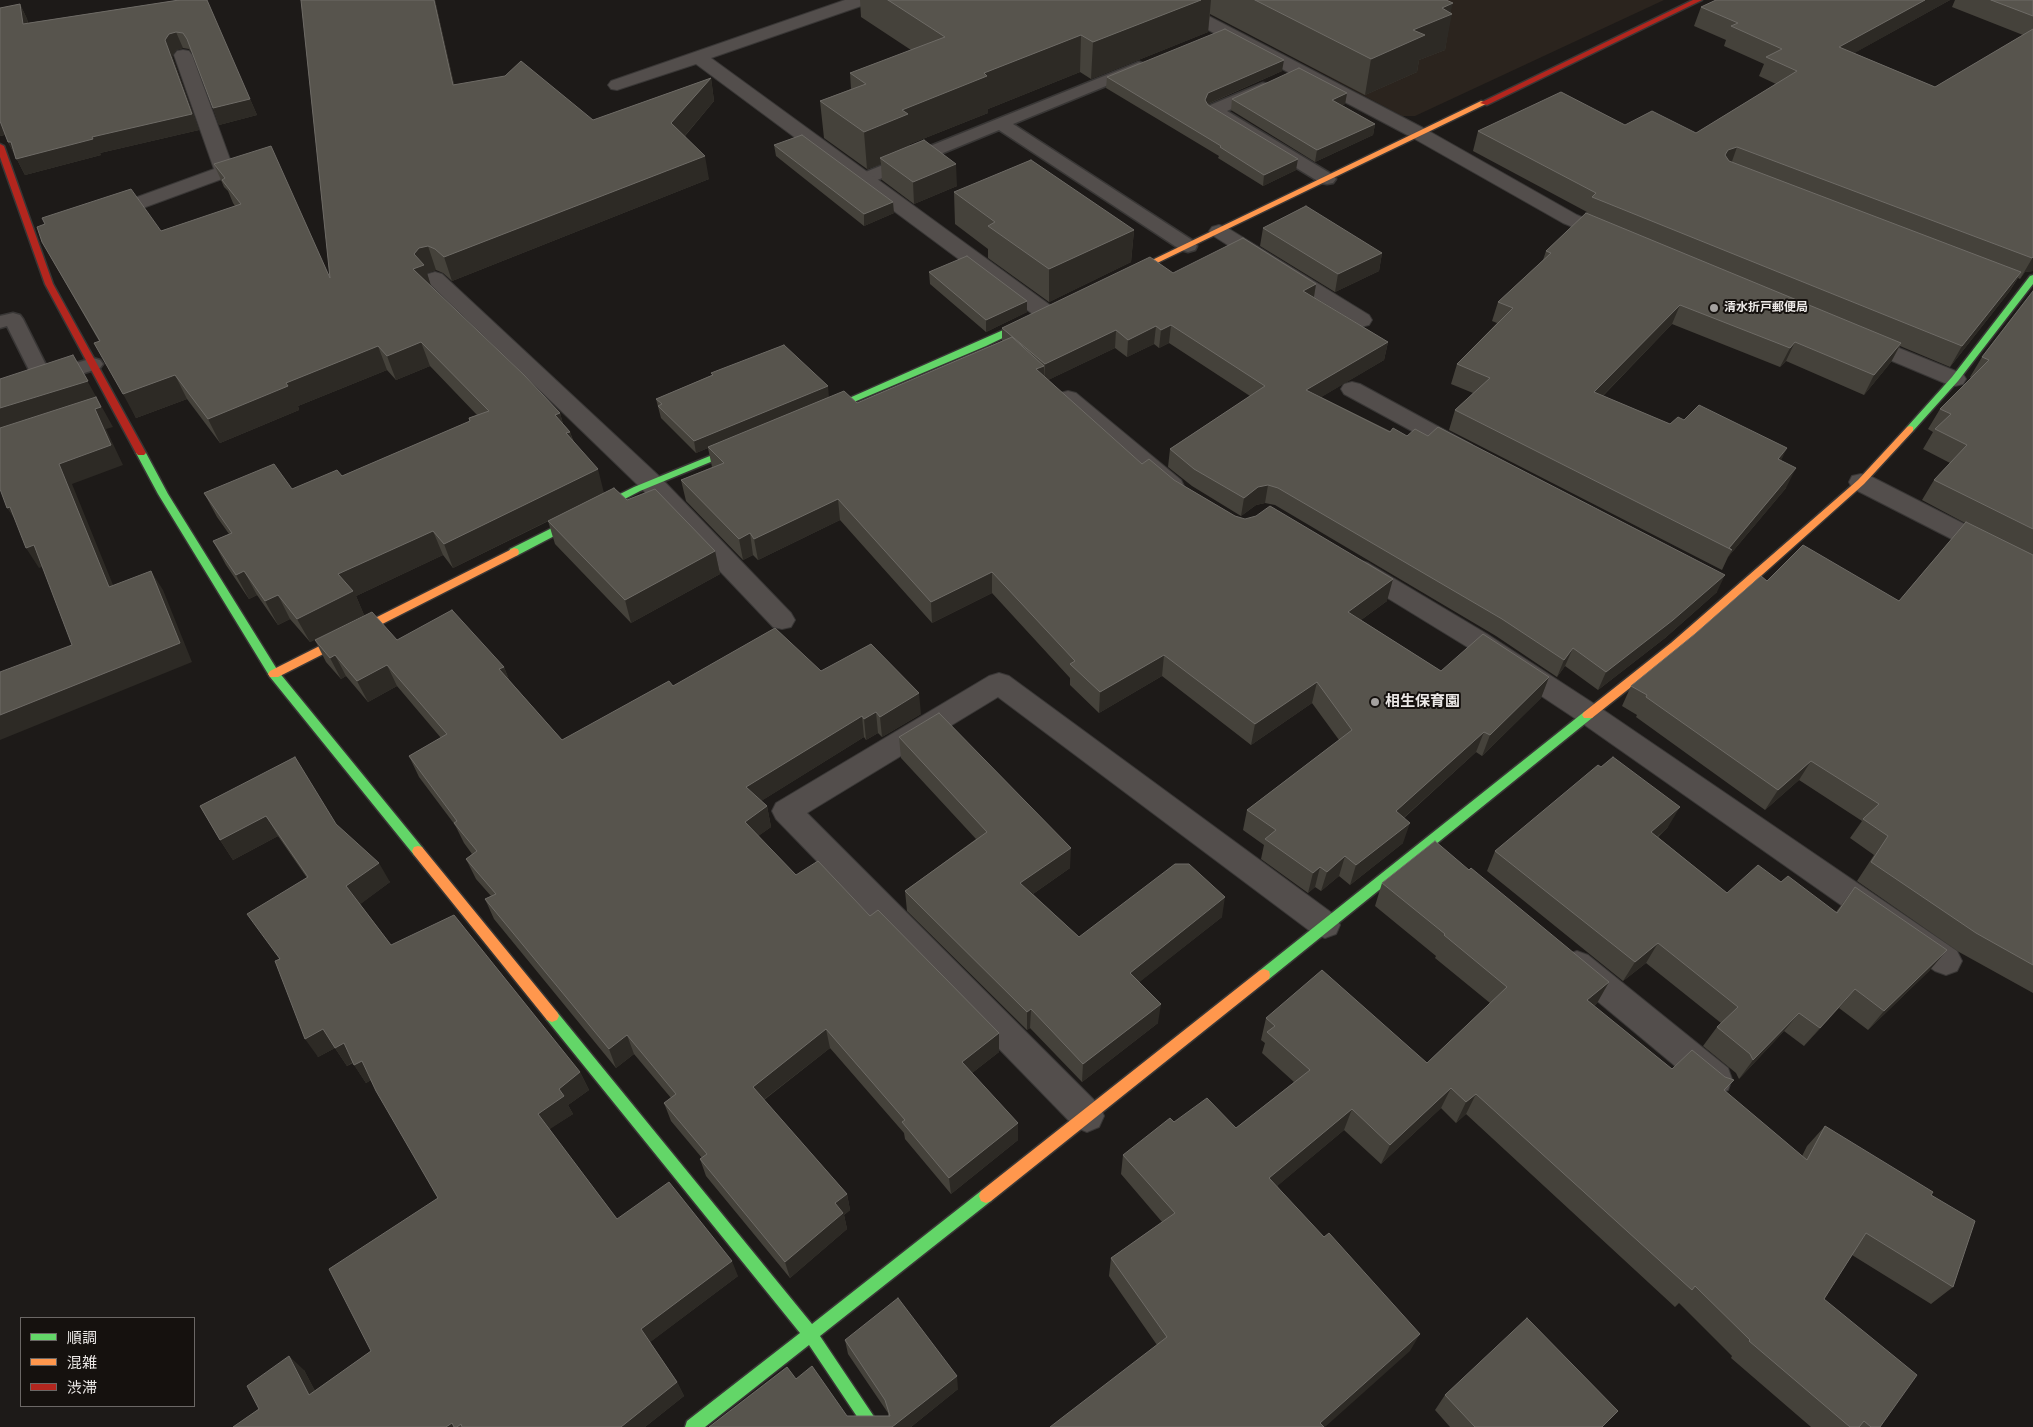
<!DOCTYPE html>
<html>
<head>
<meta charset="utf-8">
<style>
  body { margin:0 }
  #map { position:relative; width:2033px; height:1427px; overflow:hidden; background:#1d1a18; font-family:"Nunito Sans","Noto Sans JP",sans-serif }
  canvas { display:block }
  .legend { position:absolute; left:20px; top:1317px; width:175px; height:90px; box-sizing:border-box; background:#15110e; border:1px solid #6b6765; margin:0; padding:6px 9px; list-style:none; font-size:15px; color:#ece9e7 }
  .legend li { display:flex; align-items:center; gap:10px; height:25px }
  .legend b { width:25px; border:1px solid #6b6765 }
</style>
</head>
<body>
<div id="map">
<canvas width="2033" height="1427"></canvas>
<ul class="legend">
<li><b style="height:6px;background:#63d668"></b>順調</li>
<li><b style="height:6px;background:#ff974d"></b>混雑</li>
<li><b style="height:6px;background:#b3261e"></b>渋滞</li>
</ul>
</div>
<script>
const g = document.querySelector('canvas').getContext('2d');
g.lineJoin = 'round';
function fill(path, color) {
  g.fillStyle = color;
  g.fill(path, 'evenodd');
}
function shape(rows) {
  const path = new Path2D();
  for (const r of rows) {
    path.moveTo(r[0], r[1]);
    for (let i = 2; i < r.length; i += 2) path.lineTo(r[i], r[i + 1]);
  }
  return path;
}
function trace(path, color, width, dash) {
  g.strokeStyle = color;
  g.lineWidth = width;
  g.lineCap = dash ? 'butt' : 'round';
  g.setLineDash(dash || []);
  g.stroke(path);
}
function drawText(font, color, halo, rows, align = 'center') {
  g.font = font + ' "Nunito Sans","Noto Sans JP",sans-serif';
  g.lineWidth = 4;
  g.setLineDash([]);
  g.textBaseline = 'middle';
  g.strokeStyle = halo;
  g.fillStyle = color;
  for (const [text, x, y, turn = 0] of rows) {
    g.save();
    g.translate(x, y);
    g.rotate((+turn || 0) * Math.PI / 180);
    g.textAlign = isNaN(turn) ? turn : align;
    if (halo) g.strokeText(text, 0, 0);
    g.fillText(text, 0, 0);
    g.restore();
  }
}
fill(shape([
  [1186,0,1664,0,1415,116,1402,116]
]), '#2b241e');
const lane = shape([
  [1139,62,1145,64,1147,67,1145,70,1013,124,1195,242,1197,246,1195,250,1188,252,1181,250,999,130,870,183,864,184,858,183,855,179,858,175,1139,62],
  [1263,83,1269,84,1271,88,1269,92,1227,111,1333,175,1336,179,1333,183,1327,184,1321,183,1208,114,1206,110,1208,106,1263,83],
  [13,313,20,315,23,319,49,371,93,358,100,360,103,364,100,368,50,384,43,385,36,384,7,326,0,328,0,316,13,313]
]);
const street = shape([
  [845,0,869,0,867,4,711,58,1054,308,1057,313,1054,318,1046,319,1038,318,696,64,617,90,611,89,608,85,611,81,845,0],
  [1157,0,1178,0,1427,130,1577,215,1616,232,1619,236,1616,240,1609,242,1563,223,1413,138,1159,4,1157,0],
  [183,50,189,51,192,55,231,162,253,155,260,157,263,161,260,165,113,219,106,221,99,219,96,215,99,211,214,169,174,55,177,51,183,50],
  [1219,225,1226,227,1369,315,1372,320,1369,325,1361,327,1353,325,1212,235,1209,231,1212,227,1219,225],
  [435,272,442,274,660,477,791,613,795,620,791,627,782,629,773,627,642,489,428,282,424,278,428,274,435,272],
  [1862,333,1963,374,1966,379,1963,384,1955,386,1947,384,1854,345,1851,340,1854,335,1862,333],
  [1352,382,1360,384,1472,445,1476,450,1472,455,1464,458,1456,455,1344,394,1341,389,1344,384,1352,382],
  [1068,391,1076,393,1181,480,1184,486,1181,492,1172,494,1163,492,1060,403,1057,398,1060,393,1068,391],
  [1861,474,1870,476,2033,559,2033,579,2024,576,1852,488,1849,482,1852,476,1861,474],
  [1359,560,1368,563,1487,634,1599,707,1957,951,1962,961,1957,971,1946,975,1935,971,1579,721,1469,648,1350,575,1346,569,1350,563,1359,560],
  [999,673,1009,676,1336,916,1340,925,1336,934,1325,938,1314,934,998,697,807,813,1099,1105,1104,1116,1099,1127,1087,1132,1075,1127,776,819,772,811,776,803,989,676,999,673],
  [1577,951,1588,955,1728,1068,1732,1079,1728,1090,1716,1094,1704,1090,1566,975,1561,965,1566,955,1577,951]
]);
const fast = shape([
  [2033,275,2033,284,1958,381,1913,431,1907,431,1907,427,1952,377,2030,276,2033,275],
  [1035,316,1038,317,1038,321,986,346,821,416,815,416,813,414,1035,316],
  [744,442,747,443,749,445,747,447,640,491,518,555,514,556,509,552,510,549,634,487,744,442],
  [141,450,146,453,168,494,278,671,422,847,424,851,422,855,418,856,414,855,270,677,158,494,136,453,141,450],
  [1588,711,1592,712,1594,715,1592,718,1269,979,1264,981,1259,979,1258,975,1259,971,1584,712,1588,711],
  [552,1010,557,1012,812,1324,981,1191,986,1189,991,1191,993,1196,991,1201,820,1336,881,1427,864,1427,809,1345,705,1427,685,1427,687,1421,800,1333,547,1020,545,1016,547,1012,552,1010]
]);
const slow = shape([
  [1481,101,1488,103,1124,279,1118,279,1117,277,1481,101],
  [1910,426,1913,427,1913,431,1864,484,1679,649,1592,718,1584,718,1582,715,1584,712,1671,643,1858,480,1907,427,1910,426],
  [514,548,518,549,519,552,518,555,278,677,270,677,268,674,270,671,514,548],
  [418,846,422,847,557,1012,559,1016,557,1020,552,1022,547,1020,414,855,412,851,414,847,418,846],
  [1264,969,1269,971,1270,975,1269,979,991,1201,986,1203,981,1201,979,1196,981,1191,1259,971,1264,969]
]);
const jam = shape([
  [1693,0,1702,0,1487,105,1480,103,1693,0],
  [0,144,4,146,53,284,146,453,144,455,138,455,136,453,45,284,0,157,0,144]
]);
trace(lane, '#393736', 3);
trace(street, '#393736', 2);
trace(fast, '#393736', 3);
trace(slow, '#393736', 3);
trace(jam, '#393736', 3);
fill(lane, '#534e4c');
fill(street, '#534e4c');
fill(fast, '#63d668');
fill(slow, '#ff974d');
fill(jam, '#b3261e');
fill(shape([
  [179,0,250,99,257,115,219,125,213,108,192,53,189,49,183,48,176,50,172,56,199,130,100,153,101,155,25,175,8,142,5,135,0,136,0,8,20,4,27,19,28,23],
  [301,0,435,0,454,84,593,120,711,78,714,101,685,136,709,179,452,281,443,273,436,270,427,273,431,287,560,413,563,424,570,432,573,440,604,493,627,500,715,551,720,574,631,623,555,544,548,521,583,504,453,568,443,555,356,596,364,615,310,642,290,619,278,625,257,595,249,599,226,565,213,541,229,534,217,517,204,493,292,489,342,476,470,421,469,418,477,415,430,366,396,380,387,370,298,406,299,410,220,443,187,399,136,418,99,341,42,242,161,231,235,206,233,203,228,191,224,187,214,164,330,278],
  [860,0,1446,0,1451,13,1445,50,1419,60,1417,72,1365,95,1210,14,1208,32,1091,79,1080,72,988,109,988,113,910,144,910,146,957,186,914,204,882,180,881,164,867,169,824,138,820,101,851,89,850,73,911,50,861,17],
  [1716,0,1950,0,1854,53,1935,87,2023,35,1952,7,1955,0,2033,0,2033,271,2025,272,2020,279,2018,278,2009,292,1950,367,1900,346,1891,362,1864,395,1786,361,1780,367,1672,324,1603,396,1670,424,1781,461,1786,488,1728,557,1722,570,1449,430,1455,410,1473,393,1451,384,1457,364,1497,323,1492,321,1498,302,1543,260,1546,251,1587,213,1587,212,1473,151,1478,131,1625,125,1696,133,1776,84,1759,76,1764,64,1724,46,1726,40,1694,26,1701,7],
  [1282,71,1208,104,1296,170,1263,186,1218,158,1219,156,1106,88,1107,77],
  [1347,93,1345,104,1342,105,1375,124,1373,135,1315,162,1231,110,1232,99],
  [774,145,894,213,864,226,776,156],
  [954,192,1134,230,1131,262,1049,302,988,258,988,249,955,224],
  [1263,228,1382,253,1379,271,1335,292,1260,246],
  [929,272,1027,312,986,332,930,284],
  [1173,273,1316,284,1314,297,1388,342,1384,360,1321,397,1717,592,1665,638,1598,690,1565,666,1557,677,1496,636,1275,505,1265,503,1256,505,1241,516,1192,486,1168,467,1170,449,1250,396,1169,343,1159,348,1154,344,1127,357,1115,348,1048,380,1142,464,1174,480,1235,516,1387,601,1361,620,1441,671,1549,677,1541,698,1482,756,1476,752,1404,818,1403,843,1350,885,1339,876,1321,891,1315,887,1308,893,1261,859,1264,845,1243,830,1247,810,1339,740,1312,703,1251,745,1162,676,1099,713,1070,685,1070,678,992,593,932,623,840,520,758,560,753,555,743,560,686,501,681,480,712,467,708,448,696,453,661,418,656,399,712,375,711,373,857,403,1002,341,1002,328],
  [2033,291,2033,993,1959,952,1857,881,1874,855,1850,838,1862,821,1799,780,1765,810,1636,717,1637,715,1622,706,1631,686,1767,581,1899,601,1965,523,1922,500,1934,480,1950,463,1923,449,1933,432,1928,429,1940,409,1971,378,1970,377,1982,357],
  [315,640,397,640,504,667,509,680,562,740,673,686,821,671,921,714,882,737,878,733,866,740,864,737,761,801,767,806,771,827,758,836,796,875,870,916,999,1052,972,1073,1018,1140,951,1194,905,1139,904,1133,830,1048,764,1100,847,1194,850,1210,844,1215,847,1229,790,1278,706,1176,700,1159,702,1158,671,1121,664,1103,671,1098,634,1054,616,1068,494,919,485,899,491,896,476,879,466,859,472,854,464,843,455,825,419,777,409,756,441,738,397,686,368,702,346,676,341,679,326,662],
  [899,737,1070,868,1033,894,1079,937,1222,917,1139,982,1158,1023,1082,1082,1030,1028,1027,1030,907,911,905,891,976,839,901,758],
  [200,806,336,824,390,882,360,904,391,945,580,1072,589,1090,568,1105,573,1114,549,1129,617,1219,738,1276,650,1342,677,1382,684,1396,645,1427,233,1427,259,1409,304,1370,315,1391,371,1351,438,1198,371,1080,366,1083,353,1063,347,1066,335,1048,318,1057,279,959,307,878,278,836,233,860,220,840],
  [1668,827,1658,837,1727,893,1781,882,1836,912,1855,887,1930,970,1868,1030,1839,1008,1804,1046,1784,1031,1739,1079,1736,1073,1703,1046,1717,1027,1721,1023,1646,963,1623,981,1487,871,1495,851],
  [1469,870,1609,982,1597,1003,1594,1006,1672,1069,1725,1091,1802,1156,1807,1146,1825,1126,1931,1195,1953,1287,1931,1304,1852,1255,1824,1299,1880,1427,1811,1427,1731,1358,1732,1356,1679,1303,1675,1307,1466,1114,1456,1123,1441,1108,1381,1164,1344,1130,1277,1186,1410,1351,1157,1345,1109,1276,1111,1258,1162,1222,1121,1174,1123,1155,1174,1122,1236,1128,1294,1082,1262,1053,1265,1043,1261,1040,1266,1018,1427,1063,1490,1003,1435,958,1436,956,1375,906,1382,883],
  [845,1340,958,1389,911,1427,709,1427,796,1379,847,1416,888,1416,888,1413,848,1354],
  [1445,1395,1602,1427,1450,1427,1435,1410]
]), '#45423b');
fill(shape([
  [434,0,435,0,459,108,453,85],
  [1201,0,1211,0,1208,32,1091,79,1093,42],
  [1925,0,1950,0,1831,66,1839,47],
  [1453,3,1450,14,1452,14,1445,50,1419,60,1417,72,1365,95,1371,59,1413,30,1442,8],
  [20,4,27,19,31,39,23,24],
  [176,32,183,48,176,50,172,56,199,130,100,153,101,155,25,175,8,142,165,40,169,34],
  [1081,35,1080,72,988,109,988,113,910,144,911,152,880,158,881,164,867,169,864,132,902,110,984,73],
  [1284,60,1282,71,1207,104,1205,100,1208,93],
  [711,78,714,101,676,146,671,123],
  [1347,93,1345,104,1331,111,1332,100],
  [250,99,257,115,219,125,213,108],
  [0,120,7,134,0,136],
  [1375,124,1373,135,1315,162,1317,150],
  [1737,147,1730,167,1725,155,1728,150],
  [705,156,709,179,452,281,444,257],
  [1298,159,1296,170,1263,186,1264,175],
  [956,164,957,186,914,204,913,182],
  [893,202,894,213,864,226,864,214],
  [1134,230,1131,262,1049,302,1049,269],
  [428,246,436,270,427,273,432,289,413,269,414,254,419,248],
  [1382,253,1379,271,1335,292,1338,274],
  [2033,257,2033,271,2025,272,2020,279],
  [2021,272,2009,292,1950,367,1962,346],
  [1316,284,1313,302,1303,291],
  [1027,301,1027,312,986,332,986,320],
  [1680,305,1672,324,1587,412,1594,392],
  [1171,325,1169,343,1159,348,1161,330],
  [1156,326,1154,344,1127,357,1128,340],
  [1116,330,1115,348,1044,382,1045,364],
  [421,342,430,366,396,380,387,356],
  [1388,342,1384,360,1303,408,1306,390],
  [1795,342,1786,361,1780,367,1790,348],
  [1901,343,1891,362,1864,395,1874,375],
  [378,346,387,370,298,406,299,410,220,443,208,419,286,383],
  [73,355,113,427,106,429,123,465,72,484,122,607,0,432,0,408],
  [1044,366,1044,387,1036,369],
  [175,375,187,399,136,418,123,394],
  [828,386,829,397,696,453,694,441],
  [560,413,567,438,555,415],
  [570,432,577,456,566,433],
  [1787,448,1778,467,1778,459],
  [1796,468,1786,488,1728,557,1732,550,1729,549],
  [598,469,604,493,453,568,444,544],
  [1268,485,1265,503,1256,505,1241,516,1244,498,1258,487],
  [838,499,840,520,758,560,754,539],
  [10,507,21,528,7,508],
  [433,531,443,555,356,596,364,615,310,642,297,619,338,574],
  [750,533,753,555,743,560,739,539],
  [34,545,48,565,39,568,26,548],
  [715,551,720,574,631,623,625,600],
  [151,571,163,590,192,662,0,740,0,715],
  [244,571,257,595,249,599,236,575],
  [992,572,992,593,932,623,931,602],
  [1725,575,1717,592,1665,638,1598,690,1606,672],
  [1393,579,1387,601,1343,633,1348,612],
  [278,595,290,619,278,625,265,601],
  [1573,648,1565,666,1557,677,1564,660],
  [335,655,346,676,341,679,330,658],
  [1164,655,1162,676,1099,713,1100,692],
  [387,665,397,686,368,702,357,681],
  [504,667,512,688,499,669],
  [1549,677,1541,698,1482,756,1490,735],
  [1317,682,1312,703,1251,745,1255,724],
  [919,693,921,714,882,737,880,717],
  [876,712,878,733,866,740,864,719],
  [862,716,864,737,750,808,746,787],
  [1484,732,1476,752,1389,831,1396,811],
  [1811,761,1799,780,1765,810,1778,790],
  [767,806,771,827,750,842,745,822],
  [1680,807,1668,827,1640,852,1651,832],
  [266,816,278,836,233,860,220,840],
  [1410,823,1403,843,1350,885,1356,865],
  [1071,848,1070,868,1020,903,1020,883],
  [1345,856,1339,876,1321,891,1327,872],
  [379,863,390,882,358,906,346,886],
  [1320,867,1315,887,1308,893,1313,873],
  [1225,897,1222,917,1127,992,1130,973],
  [1658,943,1646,963,1623,981,1635,962],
  [1947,950,1930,970,1868,1030,1884,1011],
  [1609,982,1597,1003,1575,1022,1587,1000],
  [1855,989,1839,1008,1804,1046,1820,1028],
  [1161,1004,1158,1023,1082,1082,1083,1064],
  [1031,1009,1030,1028,1027,1030,1027,1012],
  [1799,1013,1784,1031,1739,1079,1753,1060],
  [323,1029,344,1043,356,1060,347,1066,335,1048,318,1057,305,1039],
  [826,1029,830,1048,758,1104,753,1087],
  [999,1033,999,1052,963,1080,962,1062],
  [627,1035,634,1054,616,1068,609,1049],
  [362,1061,375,1078,366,1083,354,1065],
  [580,1072,589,1090,568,1105,573,1114,547,1131,538,1114,559,1089],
  [1451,1088,1441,1108,1381,1164,1390,1145],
  [1476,1094,1466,1114,1456,1123,1466,1102],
  [1352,1109,1344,1130,1263,1198,1269,1178],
  [1018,1123,1018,1140,951,1194,949,1178],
  [847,1194,850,1210,844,1215,847,1229,790,1278,785,1262,835,1203],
  [732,1261,738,1276,649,1343,641,1329],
  [1420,1334,1410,1351,1325,1427,1318,1427,1320,1423],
  [289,1356,304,1370,324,1408,309,1395],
  [957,1376,958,1389,911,1427,892,1427],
  [677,1382,684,1396,645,1427,621,1427],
  [452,1423,455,1427,446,1427]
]), '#2d2a25');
const building = shape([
  [179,0,207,0,250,99,213,108,187,39,183,33,176,32,169,34,165,40,192,114,92,137,93,139,16,159,11,142,8,142,0,121,0,8,20,4,23,24,179,0],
  [301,0,434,0,453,85,505,76,521,61,593,120,711,78,671,123,705,156,444,257,435,249,428,246,419,248,414,254,424,265,413,269,524,375,560,413,555,415,570,432,566,433,598,469,444,544,433,531,338,574,353,591,297,619,278,595,265,601,244,571,236,575,213,541,232,533,204,493,274,464,292,489,337,470,342,476,470,421,469,418,489,411,421,342,387,356,378,346,286,383,288,386,208,419,175,375,123,394,94,343,100,341,42,242,37,227,45,224,42,218,131,189,161,231,241,204,222,180,225,178,214,164,271,146,330,278,301,0],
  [888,0,1201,0,1093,42,1081,35,984,73,987,76,902,110,908,114,864,132,820,101,866,84,850,73,945,37,888,0],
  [1255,0,1446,0,1453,3,1442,8,1452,14,1413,30,1425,35,1371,59,1255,0],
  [1716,0,1925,0,1839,47,1935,87,2033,29,2033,257,2032,258,1737,147,1728,150,1725,155,1729,161,2021,272,1962,346,1592,197,1596,193,1478,131,1561,92,1625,125,1652,111,1696,133,1797,71,1766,57,1782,49,1731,26,1738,23,1701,7,1716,0],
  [1991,0,2033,0,2033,16,1991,0],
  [1225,29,1284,60,1208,93,1205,100,1208,105,1298,159,1264,175,1220,147,1221,146,1107,77,1225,29],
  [1299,68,1347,93,1332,100,1375,124,1317,150,1232,99,1299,68],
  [802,135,893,202,864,214,774,145,802,135],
  [924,140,956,164,913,182,880,158,924,140],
  [1031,160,1134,230,1049,269,988,226,995,222,954,192,1031,160],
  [1306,206,1382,253,1338,274,1263,228,1306,206],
  [1586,213,1901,343,1874,375,1795,342,1790,348,1680,305,1594,392,1670,424,1678,417,1684,420,1699,405,1787,448,1778,459,1796,468,1729,548,1732,550,1455,410,1490,378,1457,364,1513,308,1498,302,1551,253,1546,251,1586,213],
  [1243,238,1316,284,1303,291,1388,342,1306,390,1390,432,1393,428,1407,436,1415,429,1428,436,1438,427,1725,575,1673,620,1606,672,1573,648,1564,660,1502,619,1278,488,1268,485,1258,487,1244,498,1194,469,1170,449,1265,386,1171,325,1161,330,1156,326,1128,340,1116,330,1045,364,1002,328,1150,257,1173,273,1243,238],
  [967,256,1027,301,986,320,929,272,967,256],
  [2033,291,2033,529,1934,480,1967,445,1935,429,1951,414,1940,409,1989,360,1982,357,2033,291],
  [1012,337,1044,366,1036,369,1142,464,1149,459,1174,480,1235,516,1245,519,1256,516,1270,506,1393,579,1348,612,1441,671,1483,634,1549,677,1490,735,1484,732,1396,811,1410,823,1356,865,1345,856,1327,872,1320,867,1313,873,1265,839,1276,830,1247,810,1352,730,1317,682,1255,724,1164,655,1100,692,1070,664,1075,661,992,572,931,602,838,499,754,539,750,533,739,539,681,480,724,463,708,447,844,391,857,403,1012,337],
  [784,345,828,386,694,441,658,406,662,404,656,399,713,375,711,373,784,345],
  [73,355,88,381,0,408,0,379,73,355],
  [96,397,101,407,95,409,111,445,59,464,109,587,151,571,180,643,0,715,0,672,72,645,34,545,26,548,10,507,7,508,0,489,0,428,96,397],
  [614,488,627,500,655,489,715,551,625,600,548,521,614,488],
  [1966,522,2033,555,2033,965,1976,933,1871,862,1888,836,1863,819,1879,804,1811,761,1778,790,1646,697,1647,695,1631,686,1695,634,1761,576,1767,581,1803,545,1899,601,1966,522],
  [452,610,504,667,499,669,562,740,669,681,673,686,775,628,821,671,871,644,919,693,880,717,876,712,864,719,862,716,746,787,767,806,745,822,796,875,818,861,870,916,878,910,999,1033,962,1062,1018,1123,949,1178,902,1122,905,1120,826,1029,753,1087,847,1194,835,1203,843,1213,785,1262,700,1159,707,1154,664,1103,676,1094,627,1035,609,1049,485,899,496,894,466,859,477,851,454,823,457,821,409,756,447,734,387,665,357,681,335,655,330,658,315,640,372,612,397,640,452,610],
  [939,713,1071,848,1020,883,1079,937,1175,864,1189,864,1225,897,1130,973,1161,1004,1083,1064,1031,1009,1027,1012,905,891,987,832,899,737,939,713],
  [295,757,336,824,379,863,346,886,391,945,454,915,580,1072,559,1089,564,1096,538,1114,617,1219,669,1182,732,1261,641,1329,677,1382,621,1427,462,1427,461,1424,457,1427,454,1427,452,1423,446,1427,233,1427,259,1409,247,1386,289,1356,309,1395,371,1351,329,1269,438,1198,376,1091,362,1061,354,1065,344,1043,335,1048,323,1029,305,1039,275,961,280,959,247,914,308,877,266,816,220,840,200,806,295,757],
  [1613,757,1680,807,1651,832,1727,893,1758,865,1781,882,1788,876,1837,913,1855,887,1947,950,1884,1011,1855,989,1820,1028,1799,1013,1753,1060,1750,1054,1717,1027,1738,1007,1658,943,1635,962,1495,851,1598,765,1601,767,1613,757],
  [1435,841,1469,870,1471,868,1609,982,1587,1000,1672,1069,1692,1050,1725,1077,1734,1080,1724,1090,1807,1160,1825,1126,1933,1192,1931,1195,1975,1221,1953,1287,1866,1233,1824,1299,1917,1375,1880,1427,1871,1427,1864,1421,1859,1427,1850,1427,1749,1341,1750,1340,1695,1286,1692,1290,1476,1094,1466,1102,1451,1088,1390,1145,1352,1109,1269,1178,1324,1237,1329,1233,1420,1334,1320,1423,1324,1427,1050,1427,1167,1337,1111,1258,1175,1213,1123,1155,1170,1118,1174,1122,1207,1098,1236,1128,1310,1070,1267,1032,1275,1026,1266,1018,1322,970,1427,1063,1507,987,1444,935,1445,934,1382,883,1435,841],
  [898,1298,957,1376,892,1427,709,1427,787,1367,796,1379,812,1366,847,1416,890,1416,885,1400,845,1340,898,1298],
  [1527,1318,1618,1411,1602,1427,1475,1427,1445,1395,1527,1318]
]);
fill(building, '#57544d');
trace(building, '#6e6b66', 1);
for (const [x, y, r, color] of [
  [1714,308,5,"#a4a19f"],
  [1375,702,5,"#a4a19f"]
]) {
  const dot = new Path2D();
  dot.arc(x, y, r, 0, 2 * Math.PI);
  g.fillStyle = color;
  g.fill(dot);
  trace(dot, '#15110e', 2);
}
drawText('bold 12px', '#ece9e7', '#15110e', [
  ["清水折戸郵便局",1724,308]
], 'left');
drawText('bold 15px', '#ece9e7', '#15110e', [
  ["相生保育園",1385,702]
], 'left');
</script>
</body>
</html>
